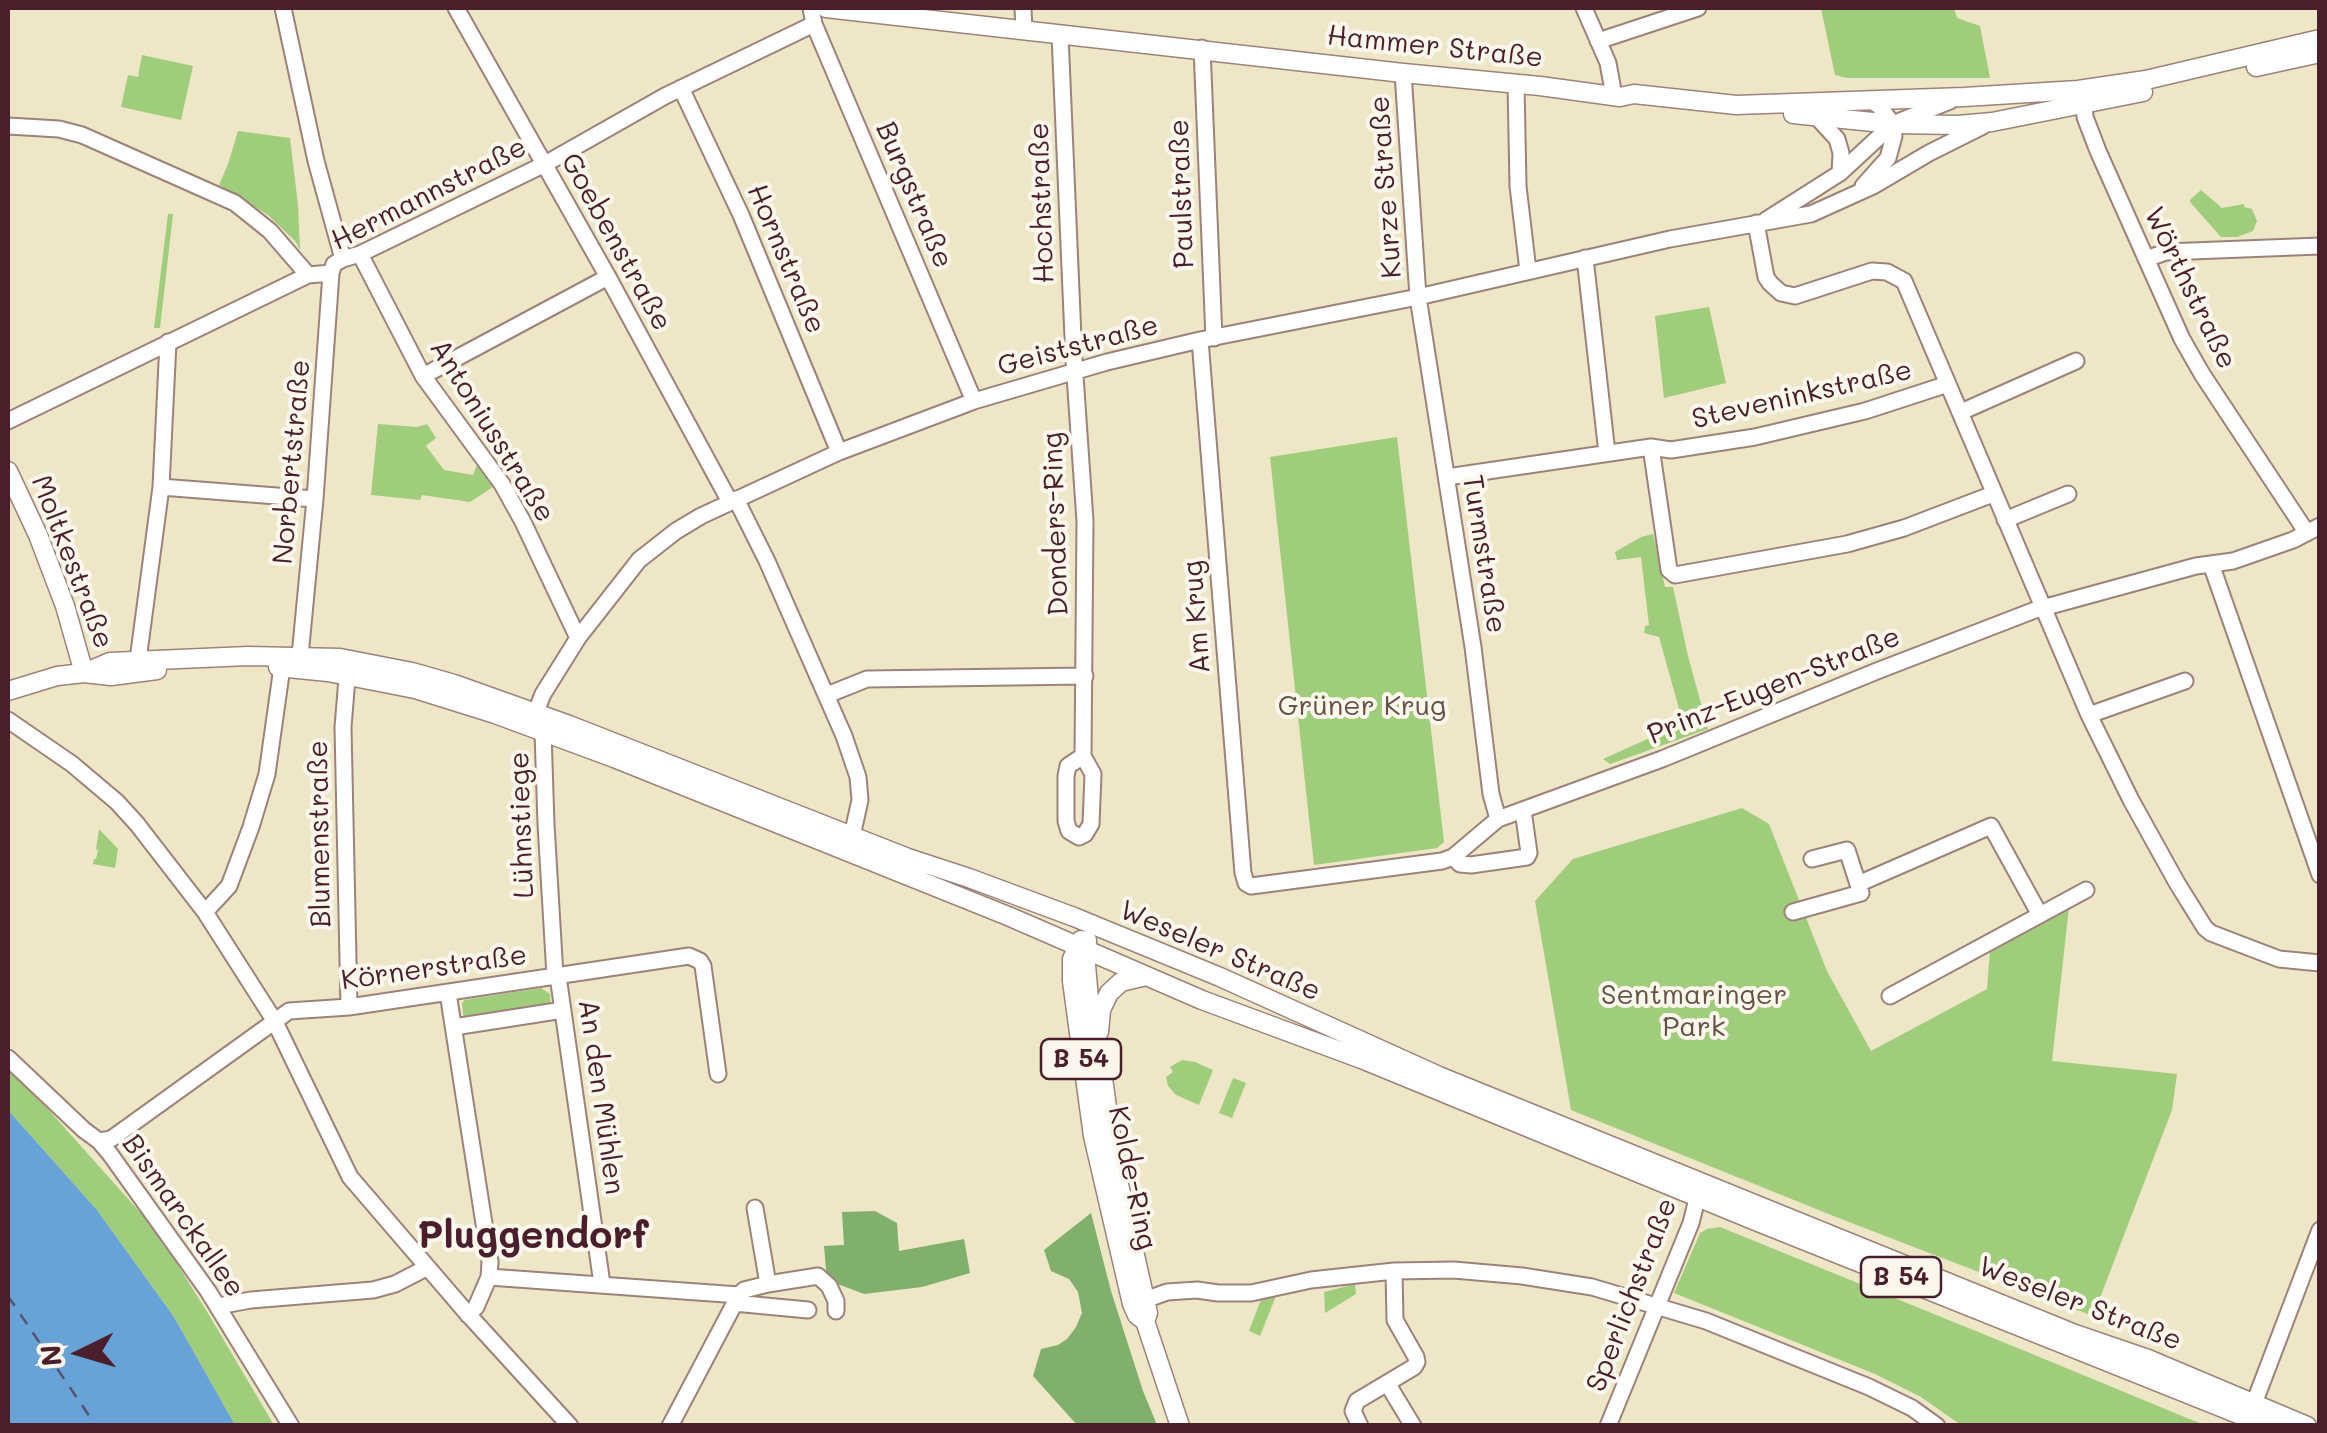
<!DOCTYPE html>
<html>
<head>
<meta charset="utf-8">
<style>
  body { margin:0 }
  #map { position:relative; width:2327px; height:1433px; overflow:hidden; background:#ede6c7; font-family:Mali,sans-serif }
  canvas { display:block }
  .frame { position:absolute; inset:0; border:10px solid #4a1f2b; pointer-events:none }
  .north { position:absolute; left:30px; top:1303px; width:100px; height:100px; -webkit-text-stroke:8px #fbf7ec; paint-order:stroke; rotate:265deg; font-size:28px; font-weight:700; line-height:40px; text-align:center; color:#4a1f2b }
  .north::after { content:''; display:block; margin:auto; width:35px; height:45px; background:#4a1f2b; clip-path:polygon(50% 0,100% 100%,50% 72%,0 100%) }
</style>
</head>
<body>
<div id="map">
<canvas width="2327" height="1433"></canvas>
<div class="frame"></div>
<div class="north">N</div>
</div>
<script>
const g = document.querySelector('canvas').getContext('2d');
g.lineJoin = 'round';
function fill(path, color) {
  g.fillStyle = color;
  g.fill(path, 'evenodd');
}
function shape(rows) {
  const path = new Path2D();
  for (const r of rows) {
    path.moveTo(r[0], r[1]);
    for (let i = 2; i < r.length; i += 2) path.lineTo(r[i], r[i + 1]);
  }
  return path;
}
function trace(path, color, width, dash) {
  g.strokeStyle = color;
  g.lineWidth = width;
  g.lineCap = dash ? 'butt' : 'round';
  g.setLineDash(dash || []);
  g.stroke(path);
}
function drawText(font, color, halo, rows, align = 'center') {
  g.font = font + ' Mali,sans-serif';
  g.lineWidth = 8;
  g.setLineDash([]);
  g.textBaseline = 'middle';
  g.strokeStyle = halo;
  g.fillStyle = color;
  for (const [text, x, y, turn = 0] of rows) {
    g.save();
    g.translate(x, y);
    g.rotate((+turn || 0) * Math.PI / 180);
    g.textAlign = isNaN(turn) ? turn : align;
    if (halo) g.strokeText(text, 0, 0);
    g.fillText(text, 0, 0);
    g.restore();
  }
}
fill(shape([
  [1821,8,1954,8,1957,18,1980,26,1990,78,1847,78,1835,75],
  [142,55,193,66,181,120,121,107,128,75,138,77],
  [238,131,290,138,298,205,300,250,296,242,268,215,219,185,228,164],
  [2201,190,2222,208,2244,204,2244,207,2252,209,2257,221,2253,231,2237,237,2221,237,2190,202,2190,200],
  [168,214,173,214,160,328,154,328],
  [1709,307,1726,383,1664,398,1655,316],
  [378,424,417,427,427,424,436,438,426,446,444,470,473,475,477,465,493,487,470,502,422,495,420,500,371,495],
  [1397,437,1444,842,1437,848,1314,865,1270,457],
  [1653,534,1665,587,1673,587,1688,656,1708,729,1610,764,1603,759,1683,723,1659,637,1644,633,1645,626,1649,625,1641,557,1617,560,1615,552,1641,537],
  [1742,808,1769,824,1827,971,1871,1051,1987,989,1990,951,2069,907,2052,1061,2177,1074,2172,1110,2093,1316,1836,1217,1571,1110,1535,901,1573,859],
  [99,829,118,849,115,868,93,864,94,859,96,859,98,850,96,849],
  [541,988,550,994,551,1008,464,1021,462,1004,464,1000],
  [1182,1060,1195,1062,1213,1070,1199,1105,1176,1095,1168,1086,1166,1077,1173,1072,1170,1067],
  [8,1070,46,1107,155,1229,206,1310,274,1425,235,1425,174,1317,97,1210,8,1110],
  [1233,1078,1246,1083,1232,1118,1219,1113],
  [1720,1227,2020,1349,2204,1425,1961,1425,1921,1397,1875,1374,1674,1293,1700,1233,1707,1229],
  [1355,1284,1356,1294,1325,1313,1324,1292],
  [1276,1296,1260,1336,1249,1331,1262,1297]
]), '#a0cd7b');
fill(shape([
  [875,1211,897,1223,899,1251,964,1239,970,1273,922,1287,864,1294,827,1280,824,1246,844,1245,842,1212],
  [1091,1213,1111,1291,1143,1391,1157,1425,1077,1425,1033,1376,1041,1349,1058,1345,1067,1339,1076,1327,1082,1313,1078,1292,1069,1279,1051,1271,1044,1250]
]), '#80b06b');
fill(shape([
  [8,1110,97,1210,174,1317,235,1425,8,1425]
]), '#68a3d8');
trace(shape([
  [8,1296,96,1426]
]), '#565470', 2.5, [12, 10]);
const minor = shape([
  [283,8,316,161,343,259],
  [456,8,608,277,730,502],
  [811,8,814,24,974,401],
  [1023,8,1024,30],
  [1584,8,1608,63,1614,96],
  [1060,35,1074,361,1085,521,1083,756],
  [1598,41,1698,8],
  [1202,48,1214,338],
  [1403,73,1418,297,1473,647,1491,794,1498,819],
  [1516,84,1518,186,1528,271],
  [681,88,741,215,839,452],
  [2084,104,2085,117,2098,151,2182,339,2202,374,2307,533],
  [1815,115,1837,139,1841,153,1840,173],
  [8,126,59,129,82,135,235,203,270,231,308,275],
  [1863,186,1888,158,1894,136,1893,124,1879,106,1870,100],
  [1766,220,1840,173,1893,124,1950,101],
  [1756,223,1766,277,1770,283,1781,293,1795,296,1872,271,1887,272,1904,281,2089,715,2131,800,2177,883,2205,928,2211,933,2279,959,2320,963],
  [360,254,423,376,502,484,523,522,578,638],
  [1585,258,1607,453],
  [2146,259,2166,252,2320,246],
  [331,273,334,264,343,259,360,254,545,164,665,96,814,24],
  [1200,340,1243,873,1246,883,1251,886,1442,861,1453,857,1498,819,1662,759,1877,671,2035,610,2196,566,2233,561,2293,540,2320,526],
  [423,376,608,277],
  [1961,412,2076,361],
  [8,421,308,275,331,273],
  [1651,447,1669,570,1675,575,1847,544,1904,528,1993,494],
  [1447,477,1651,447,1671,450,1755,437,1865,411,1948,384],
  [161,487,315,499],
  [736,499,767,561,844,736,858,777,860,800,852,836],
  [2005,520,2068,494],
  [2211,564,2320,875],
  [300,656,315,499,331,273],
  [138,660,161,487,168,342],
  [348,666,343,727,349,1007],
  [827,695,867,679,1085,676],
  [2089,715,2185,681],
  [8,720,72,764,117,802,137,824,205,912,274,1020,350,1177,466,1312,570,1426],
  [531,724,543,694,578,638,639,560,676,531,701,516,839,452,974,401,1107,362,1200,340,1418,297,1670,239,1811,214,1873,186,1929,153,1983,126],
  [543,732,546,824,555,976],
  [1083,756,1093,774,1091,824,1085,834,1079,837,1069,831,1066,821,1066,776,1068,766,1083,756],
  [1453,857,1460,864,1471,865,1527,857,1529,853,1523,810],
  [1812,859,1847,850,1858,884],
  [205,912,229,886,251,827,267,774,282,667],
  [1793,912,1861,893,1858,884,1991,826,2040,915],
  [558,976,602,1284],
  [448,993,490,1262,489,1277,476,1307,468,1315],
  [1890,996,2086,890],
  [454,1027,563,1010],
  [8,1058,84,1130,99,1141,110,1154,208,1291,291,1426],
  [99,1141,111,1139,289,1011,349,1007,689,956,700,961,703,966,718,1074],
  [755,1208,768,1284],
  [489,1277,739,1295,744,1290,768,1284,818,1276,829,1286,836,1301,836,1311],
  [1145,1300,1167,1292,1197,1290,1218,1293,1251,1293,1311,1280,1394,1271,1454,1270,1522,1276,1592,1287,1706,1321,1869,1387,1912,1408,1937,1426],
  [734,1303,808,1310],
  [218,1306,251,1300,373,1290,395,1284,426,1268],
  [1387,1383,1413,1426],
  [2250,1414,2320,1230],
  [670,1426,739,1295],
  [1360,1426,1353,1411,1357,1401,1414,1367,1417,1362,1416,1357,1395,1320,1394,1271],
  [1608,1426,1691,1223,1700,1187]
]);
const major = shape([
  [826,8,1403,73,1540,86,1620,97,1634,94,1736,105,1964,97,2078,90,2146,80,2320,39],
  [2256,67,2320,53],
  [1793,114,1893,124,1958,125,1992,122,2143,92],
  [8,471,38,535,65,606,84,673],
  [278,667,328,672,415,689,495,714,614,758,1008,916,1202,1000,1364,1060,1753,1220,2268,1426],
  [84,673,111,676,157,670],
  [8,691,57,676,84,673,110,662,248,656,340,658,412,672,454,684,569,725,908,858,969,878,1074,917,1220,977,1439,1076,2075,1334,2148,1359,2307,1426],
  [1081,940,1072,959,1072,981,1093,1136,1132,1304,1137,1315,1145,1321],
  [1087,940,1086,965,1090,1011,1098,1043,1116,1171,1148,1313,1145,1321,1180,1426],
  [1099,1032,1101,1010,1109,993,1121,982,1146,976]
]);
trace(minor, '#9c8279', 19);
trace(major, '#9c8279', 21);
trace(minor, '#fff', 15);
trace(major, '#fff', 18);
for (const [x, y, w] of [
  [1081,1059,80],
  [1901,1277,80]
]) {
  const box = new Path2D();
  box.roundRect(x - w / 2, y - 20, w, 40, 8);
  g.fillStyle = '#fbf7ec';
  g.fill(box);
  trace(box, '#4a1f2b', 2.5);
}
drawText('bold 25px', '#4a1f2b', null, [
  ["B 54",1081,1059],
  ["B 54",1901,1277]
]);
drawText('28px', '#4a1f2b', '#fbf7ec', [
  ["Hammer Straße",1435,47,6],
  ["Kurze Straße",1386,187,-94],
  ["Hermannstraße",429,194,-27],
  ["Paulstraße",1182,194,-92],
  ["Burgstraße",914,195,67],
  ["Hochstraße",1042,203,-92],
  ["Goebenstraße",616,242,61],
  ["Hornstraße",786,259,67],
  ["Wörthstraße",2190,288,64],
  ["Geiststraße",1078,346,-15],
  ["Steveninkstraße",1802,395,-13],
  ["Antoniusstraße",492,431,58],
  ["Norbertstraße",292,462,-85],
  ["Donders-Ring",1056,524,-92],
  ["Turmstraße",1484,554,81],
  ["Moltkestraße",72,562,69],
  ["Am Krug",1197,617,-94],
  ["Prinz-Eugen-Straße",1774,686,-22],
  ["Lühnstiege",522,825,-92],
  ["Blumenstraße",320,834,-91],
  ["Weseler Straße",1220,951,23],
  ["Körnerstraße",434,968,-8],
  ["An den Mühlen",601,1097,82],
  ["Kolde-Ring",1132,1178,78],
  ["Bismarckallee",183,1216,55],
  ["Sperlichstraße",1632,1295,-69],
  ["Weseler Straße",2080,1304,21]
]);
drawText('28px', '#645343', '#fbf7ec', [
  ["Grüner Krug",1362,706],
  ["Sentmaringer",1694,995],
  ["Park",1694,1027]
]);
drawText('bold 38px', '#4a1f2b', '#fbf7ec', [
  ["Pluggendorf",533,1236]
]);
</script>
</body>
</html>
